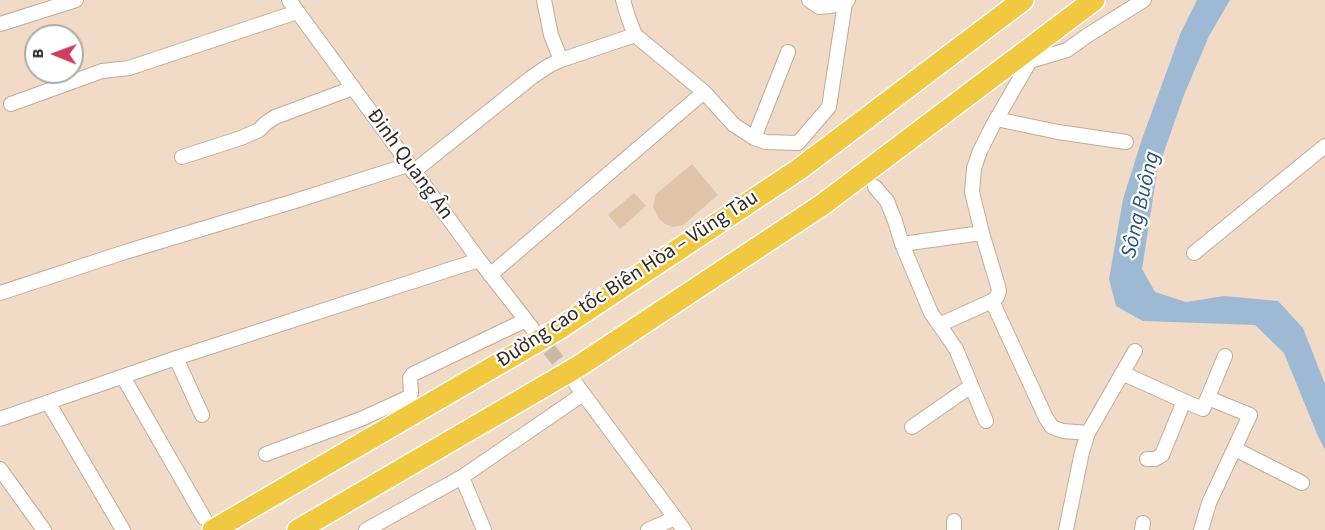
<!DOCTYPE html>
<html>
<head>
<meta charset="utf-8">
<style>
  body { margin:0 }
  #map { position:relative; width:1325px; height:530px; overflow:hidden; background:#f1dbc7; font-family:"Source Sans 3",sans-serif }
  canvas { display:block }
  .north { position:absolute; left:24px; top:24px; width:60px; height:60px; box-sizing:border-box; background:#fff; border:2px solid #adaaa7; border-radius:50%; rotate:271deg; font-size:16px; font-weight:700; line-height:24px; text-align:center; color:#322a22 }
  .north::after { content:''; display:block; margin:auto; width:21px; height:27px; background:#cd3d5c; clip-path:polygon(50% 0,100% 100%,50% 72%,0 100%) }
</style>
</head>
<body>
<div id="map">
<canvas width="1325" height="530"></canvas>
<div class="north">B</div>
</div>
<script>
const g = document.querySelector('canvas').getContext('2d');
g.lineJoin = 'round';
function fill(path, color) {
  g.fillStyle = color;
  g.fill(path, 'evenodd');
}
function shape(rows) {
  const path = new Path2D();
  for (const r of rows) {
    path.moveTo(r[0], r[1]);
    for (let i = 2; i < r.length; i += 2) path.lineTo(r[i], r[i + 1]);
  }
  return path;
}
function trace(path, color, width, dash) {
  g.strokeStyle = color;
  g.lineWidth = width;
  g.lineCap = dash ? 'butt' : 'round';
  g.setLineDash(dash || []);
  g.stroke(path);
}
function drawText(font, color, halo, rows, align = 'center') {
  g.font = font + ' "Source Sans 3",sans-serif';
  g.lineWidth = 4.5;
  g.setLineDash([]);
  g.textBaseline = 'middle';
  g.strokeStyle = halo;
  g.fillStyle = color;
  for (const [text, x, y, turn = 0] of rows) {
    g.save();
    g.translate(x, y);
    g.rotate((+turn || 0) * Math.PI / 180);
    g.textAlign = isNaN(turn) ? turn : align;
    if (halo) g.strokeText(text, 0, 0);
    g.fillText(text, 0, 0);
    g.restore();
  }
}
fill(shape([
  [1197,0,1230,0,1209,36,1184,95,1157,172,1142,269,1155,292,1186,302,1224,296,1278,301,1303,328,1325,384,1325,450,1317,434,1284,353,1255,325,1143,321,1116,306,1109,279,1123,199,1142,139,1181,32]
]), '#9eb9d4');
fill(shape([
  [692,164,718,195,683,225,673,227,665,224,659,219,653,207,656,194],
  [634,193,646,206,620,229,608,215]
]), '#dfc4a7');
trace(shape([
  [536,333,571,377]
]), '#cbb8a6', 14, [14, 7]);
const minor = shape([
  [289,0,479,260,532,328],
  [544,0,551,35,561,60],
  [623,0,628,17,635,35,704,92,734,125,754,138,766,142,798,143,829,107,845,3],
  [809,0,819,7,831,6,845,3,848,0],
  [0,24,76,0],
  [11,104,102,71,129,68,297,12],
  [996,119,1058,132,1126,142],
  [754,138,788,52],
  [182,157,241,138,259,130,266,123,275,117,353,88],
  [413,172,532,77,550,65,561,60,635,35],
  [875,187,887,201,895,221,902,244,931,313,956,349,986,421],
  [902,244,982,233],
  [1194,253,1325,146],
  [490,275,704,92],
  [0,293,125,252,295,201,408,165],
  [992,301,1046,418,1052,427,1063,431,1088,433],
  [939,325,992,301,997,297,999,291,998,286,982,233,972,192,974,168,980,151,993,125,1030,61,1067,50,1088,35,1144,0],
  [176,358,202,415],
  [1122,373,1184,401],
  [123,377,204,518],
  [576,384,684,530],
  [48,402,123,530],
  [0,419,176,358,479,260],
  [912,427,971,386],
  [1235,449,1302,483],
  [266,454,361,419,409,397,411,393,410,378,413,374,526,320],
  [1147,459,1155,459,1162,455,1184,401,1203,409,1225,356],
  [0,469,44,530],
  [462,477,583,394],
  [366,530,462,477,484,530],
  [648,530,675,518],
  [954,530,954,521],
  [1066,530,1082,452,1088,433,1135,351],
  [1142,530,1143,523],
  [1201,530,1209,503,1250,415,1208,398]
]);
const highway = shape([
  [213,530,557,330,798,170,1023,0],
  [298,530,579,366,822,205,1094,0]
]);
trace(minor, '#c0ac99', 16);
trace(highway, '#fff', 24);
trace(minor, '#fff', 14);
trace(highway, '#f0c941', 21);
drawText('21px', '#322a22', '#fff', [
  ["Đinh Quang Ân",409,165,54],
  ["Đường cao tốc Biên Hòa – Vũng Tàu",628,280,-33]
]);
drawText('italic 22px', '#295279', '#fff', [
  ["Sông Buông",1142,205,-77]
]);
</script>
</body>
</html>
